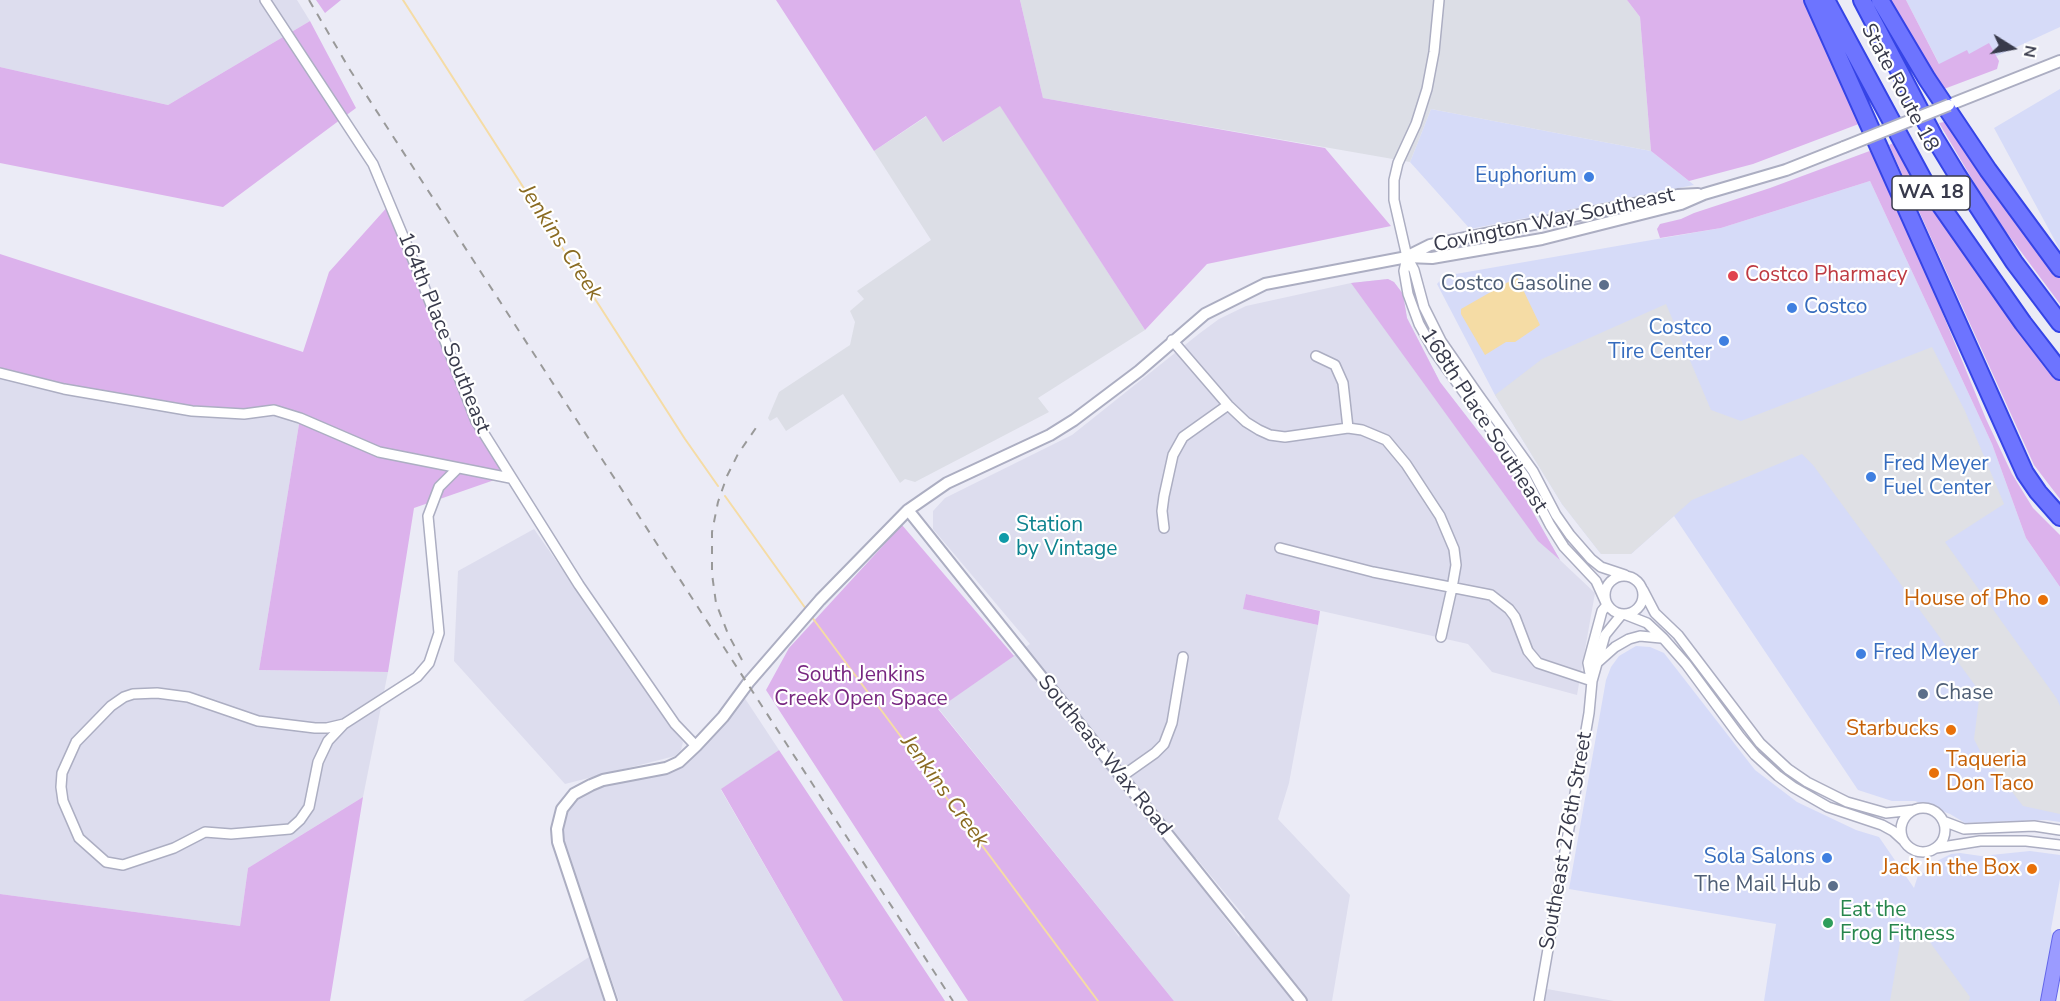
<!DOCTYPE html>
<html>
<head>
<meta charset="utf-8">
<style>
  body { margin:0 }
  #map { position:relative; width:2060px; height:1001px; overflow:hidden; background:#ebebf6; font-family:"Nunito Sans",sans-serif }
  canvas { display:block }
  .north { position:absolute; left:1982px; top:18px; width:60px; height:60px; -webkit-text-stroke:4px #fff; paint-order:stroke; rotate:101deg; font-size:16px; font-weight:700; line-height:24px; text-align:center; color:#383a4b }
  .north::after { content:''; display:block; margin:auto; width:21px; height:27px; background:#383a4b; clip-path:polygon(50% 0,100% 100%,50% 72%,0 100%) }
</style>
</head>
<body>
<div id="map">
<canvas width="2060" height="1001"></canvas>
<div class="north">N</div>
</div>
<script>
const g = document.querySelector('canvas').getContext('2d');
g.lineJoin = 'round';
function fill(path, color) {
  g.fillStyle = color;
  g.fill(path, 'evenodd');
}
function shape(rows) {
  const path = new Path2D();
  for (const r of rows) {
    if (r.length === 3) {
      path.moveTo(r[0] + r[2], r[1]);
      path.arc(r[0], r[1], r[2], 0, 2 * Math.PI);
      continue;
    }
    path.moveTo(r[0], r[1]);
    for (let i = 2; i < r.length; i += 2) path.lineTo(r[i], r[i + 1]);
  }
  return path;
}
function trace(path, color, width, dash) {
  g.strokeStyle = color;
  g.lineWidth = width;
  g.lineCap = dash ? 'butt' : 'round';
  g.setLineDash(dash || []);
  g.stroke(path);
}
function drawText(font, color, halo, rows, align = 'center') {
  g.font = font + ' "Nunito Sans",sans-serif';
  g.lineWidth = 4.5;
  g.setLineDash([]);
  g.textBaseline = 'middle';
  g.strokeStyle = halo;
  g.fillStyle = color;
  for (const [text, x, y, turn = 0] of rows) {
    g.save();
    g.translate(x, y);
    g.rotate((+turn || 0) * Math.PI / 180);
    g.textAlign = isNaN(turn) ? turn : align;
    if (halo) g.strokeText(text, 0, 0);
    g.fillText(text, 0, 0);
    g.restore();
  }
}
fill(shape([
  [0,0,297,0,310,21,168,105,0,67],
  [1388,279,1394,282,1403,294,1407,318,1440,382,1512,475,1560,560,1595,593,1577,695,1492,672,1468,644,1246,594,1244,609,1318,625,1289,783,1278,819,1350,895,1332,1001,1174,1001,938,708,1030,644,933,529,933,511,945,498,1072,435,1200,333,1219,319,1246,306,1351,283],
  [1196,858,1245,917,1239,937,1193,875],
  [0,373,274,410,300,418,259,670,388,672,363,797,248,868,240,926,0,894],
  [534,529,683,742,681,750,675,756,565,784,454,661,458,571],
  [744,697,779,750,721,790,843,1001,619,1001,563,840,565,817,573,804,584,793,598,787,667,773,688,762,718,732],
  [589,957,604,1001,523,1001],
  [1547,989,1614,1001,1544,1001]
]), '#dde');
fill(shape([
  [1906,0,2060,0,2060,27,1947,79],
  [2060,89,2060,250,1994,128],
  [1431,109,1651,151,1694,185,1470,229,1410,162],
  [1870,181,1992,444,2026,538,2060,587,2060,822,2046,820,1965,823,1950,814,1915,801,1892,801,1858,790,1674,516,1631,554,1601,554,1562,504,1495,395,1437,284,1444,276,1721,228],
  [1636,646,1650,647,1664,653,1755,770,1797,802,1856,830,1879,837,1914,888,1919,872,1924,873,1929,865,1951,854,1960,853,1981,856,2030,851,2060,855,2060,879,2051,929,2053,946,2044,1001,1764,1001,1776,924,1569,889,1606,680,1611,667,1619,656]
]), '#d6dbf8');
fill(shape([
  [1020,0,1627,0,1640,17,1651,151,1431,109,1410,162,1043,98],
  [1000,105,1145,330,1038,398,1049,412,915,482,905,479,900,483,843,394,786,431,777,417,770,421,768,418,779,392,850,345,855,322,850,311,864,299,857,291,931,240,874,151,927,116,944,142]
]), '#dcdee6');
fill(shape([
  [316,0,341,0,325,13],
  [776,0,1020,0,1043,98,1325,148,1391,226,1207,264,1145,330,1000,106,943,142,926,116,874,151],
  [1627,0,1804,0,1864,122,1753,164,1689,181,1651,151,1640,17],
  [1888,0,1906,0,1939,64,1967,50,1969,54,1989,43,1999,61,1997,69,1944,89,1908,36],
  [310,21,356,108,223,207,0,163,0,67,168,105],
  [1949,121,2060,274,2060,304,2004,229,1975,184,1939,123],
  [1896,142,2040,356,2060,381,2060,499,2034,465,1889,145],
  [1875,149,1986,419,2012,474,2033,508,2060,535,2060,587,2026,538,1992,444,1870,181,1721,228,1660,238,1657,229,1660,224,1681,219,1694,213,1770,188],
  [390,204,503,477,414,508,388,672,259,670,300,418,274,410,169,407,0,373,0,254,303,352,329,272],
  [1388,279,1394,282,1403,294,1407,318,1440,382,1512,475,1560,560,1538,541,1351,283],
  [902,525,1014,656,938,709,1174,1001,968,1001,766,690,789,648],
  [1246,594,1320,611,1318,625,1243,609],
  [779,750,854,863,945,1001,843,1001,721,789],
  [363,797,330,1001,0,1001,0,894,240,926,248,868]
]), '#dcb2ec');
fill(shape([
  [1666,304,1711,410,1741,421,1932,347,1965,411,2004,504,1945,542,2057,699,2060,706,2060,814,2023,806,1979,749,1974,739,1980,692,1813,465,1802,454,1692,500,1631,554,1601,554,1562,504,1495,395,1542,359],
  [1901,937,1929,941,1970,997,1969,1001,1890,1001]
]), '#dfe0e5');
fill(shape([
  [1517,277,1540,325,1515,342,1506,342,1485,355,1461,314,1461,309]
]), '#f5dca5');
trace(shape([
  [403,0,685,439,718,486],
  [725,496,806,609],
  [811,616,1098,1001]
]), '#f5dca5', 2);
const minor = shape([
  [265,0,373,164,421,279,476,421,579,585,675,724,696,746],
  [1439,0,1434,52,1427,89,1416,124,1398,163,1394,180,1394,200,1407,257,1414,270,1424,307,1441,341,1477,393,1533,471,1556,515,1570,535,1591,559,1601,567,1625,575],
  [1407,257,1404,271,1408,294,1419,324,1434,351,1525,477,1550,525,1564,547,1596,581,1606,603],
  [1172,340,1228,405,1246,422,1259,430,1270,435,1285,437,1348,428,1362,430,1386,440,1406,464,1440,516,1454,549,1456,565,1452,588,1441,637],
  [1316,356,1335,365,1343,383,1348,428],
  [0,373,64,389,192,411,244,414,274,410,300,418,379,452,510,478],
  [1164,528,1162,511,1164,496,1173,455,1183,437,1228,405],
  [1280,548,1373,572,1491,595,1509,609,1515,617,1528,651,1538,663,1592,681],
  [1624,595,19],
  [1643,590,1655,613,1678,635,1760,743,1788,769,1807,782,1847,802,1886,813,1914,810],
  [1624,614,1647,623,1663,638,1686,664,1740,737,1755,755,1778,776,1793,787,1828,807,1882,825,1893,831,1904,841],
  [1597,663,1615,647,1629,639,1640,636,1661,638],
  [1591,679,1588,663,1602,611,1607,605],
  [344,724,327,728,315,728,258,721,188,697,157,693,133,694,124,697,111,706,76,742,62,773,61,787,63,801,79,838,106,862,123,865,174,848,205,832,231,834,290,829,300,820,309,807,318,762,328,741,344,724,417,677,429,663,439,633,428,516,439,487,458,468],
  [1121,777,1155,753,1164,744,1172,723,1183,657],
  [1923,830,22],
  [1943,821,1964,829,2034,826,2060,830],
  [1936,848,1980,841,2026,841,2060,845],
  [1539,1001,1589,713,1592,681,1605,635,1622,614]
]);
const tertiary = shape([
  [1949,105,2060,61],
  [1410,255,1430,245,1678,195,1698,194],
  [908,510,1301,1001],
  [611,1001,558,842,557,829,562,809,574,794,591,785,603,780,666,768,679,762,696,746,723,717,748,683,820,600,908,510,947,483,1050,435,1074,420,1139,371,1205,314,1265,284,1407,257,1432,258,1542,239,1681,204,1704,194,1786,170,1844,147]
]);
const primary = shape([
  [2048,1001,2060,937]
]);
const motorway = shape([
  [1813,0,2025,473,2038,492,2060,517],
  [1826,0,1925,183,2023,323,2060,371],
  [1862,0,1934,137,1956,173,2014,262,2060,323],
  [1880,0,1927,79,1988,170,2060,268]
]);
trace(minor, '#acaec2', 12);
trace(tertiary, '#acaec2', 14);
trace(primary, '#6467ea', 16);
trace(motorway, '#3544e6', 20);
trace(minor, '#fff', 9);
trace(tertiary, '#fff', 10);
trace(primary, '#9b9bff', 14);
trace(motorway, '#6d74ff', 16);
trace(shape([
  [309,0,350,70,953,1001],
  [742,660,728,634,716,603,712,574,712,532,718,502,727,476,738,454,760,422]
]), '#999', 2, [8, 8]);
const tertiaryBridge = shape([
  [1844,147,1949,105]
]);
trace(tertiaryBridge, '#acaec2', 14, []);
trace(tertiaryBridge, '#fff', 10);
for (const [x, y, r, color] of [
  [1589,177,6,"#3f7fe0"],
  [1733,276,6,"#e0444e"],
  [1604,285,6,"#5c6f8a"],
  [1792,308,6,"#3f7fe0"],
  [1724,341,6,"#3f7fe0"],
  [1871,477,6,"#3f7fe0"],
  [1004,538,6,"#0f9aa8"],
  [2043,600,6,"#e8710a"],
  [1861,654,6,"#3f7fe0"],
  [1923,694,6,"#5c6f8a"],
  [1951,730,6,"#e8710a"],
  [1934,773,6,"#e8710a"],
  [1827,858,6,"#3f7fe0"],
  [2032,869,6,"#e8710a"],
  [1833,886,6,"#5c6f8a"],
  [1828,923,6,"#2e9e5b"]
]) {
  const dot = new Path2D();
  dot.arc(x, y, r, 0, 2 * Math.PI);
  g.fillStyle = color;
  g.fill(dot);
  trace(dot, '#fff', 2);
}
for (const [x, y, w] of [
  [1931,193,78]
]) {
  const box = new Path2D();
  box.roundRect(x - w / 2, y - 17, w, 34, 4.5);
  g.fillStyle = '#fff';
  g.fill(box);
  trace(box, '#383a4b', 1.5);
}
drawText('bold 20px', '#383a4b', null, [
  ["WA 18",1931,193]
]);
drawText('21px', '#383a4b', '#fff', [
  ["State Route 18",1899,88,62],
  ["Covington Way Southeast",1554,221,-12],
  ["164th Place Southeast",443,333,68],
  ["168th Place Southeast",1483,421,57],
  ["Southeast Wax Road",1104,756,51],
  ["Southeast 276th Street",1567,841,-80]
]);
drawText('21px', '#366cbe', '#fff', [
  ["Euphorium",1577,177],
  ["Costco",1804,308,"left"],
  ["Costco",1712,329],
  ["Tire Center",1712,353],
  ["Fred Meyer",1883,465,"left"],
  ["Fuel Center",1883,489,"left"],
  ["Fred Meyer",1873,654,"left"],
  ["Sola Salons",1815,858]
], 'right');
drawText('21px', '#be3a42', '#fff', [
  ["Costco Pharmacy",1745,276]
], 'left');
drawText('21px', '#4e5e75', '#fff', [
  ["Costco Gasoline",1592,285],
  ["Chase",1935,694,"left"],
  ["The Mail Hub",1821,886]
], 'right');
drawText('21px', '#0d838f', '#fff', [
  ["Station",1016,526],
  ["by Vintage",1016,550]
], 'left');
drawText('21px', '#c56008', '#fff', [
  ["House of Pho",2031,600],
  ["Starbucks",1939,730],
  ["Taqueria",1946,761,"left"],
  ["Don Taco",1946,785,"left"],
  ["Jack in the Box",2020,869]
], 'right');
drawText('21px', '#782781', '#fff', [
  ["South Jenkins",861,676],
  ["Creek Open Space",861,700]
]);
drawText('21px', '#27864d', '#fff', [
  ["Eat the",1840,911],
  ["Frog Fitness",1840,935]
], 'left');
drawText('italic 22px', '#8a6b22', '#fff', [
  ["Jenkins Creek",560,243,57],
  ["Jenkins Creek",944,792,54]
]);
</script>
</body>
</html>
